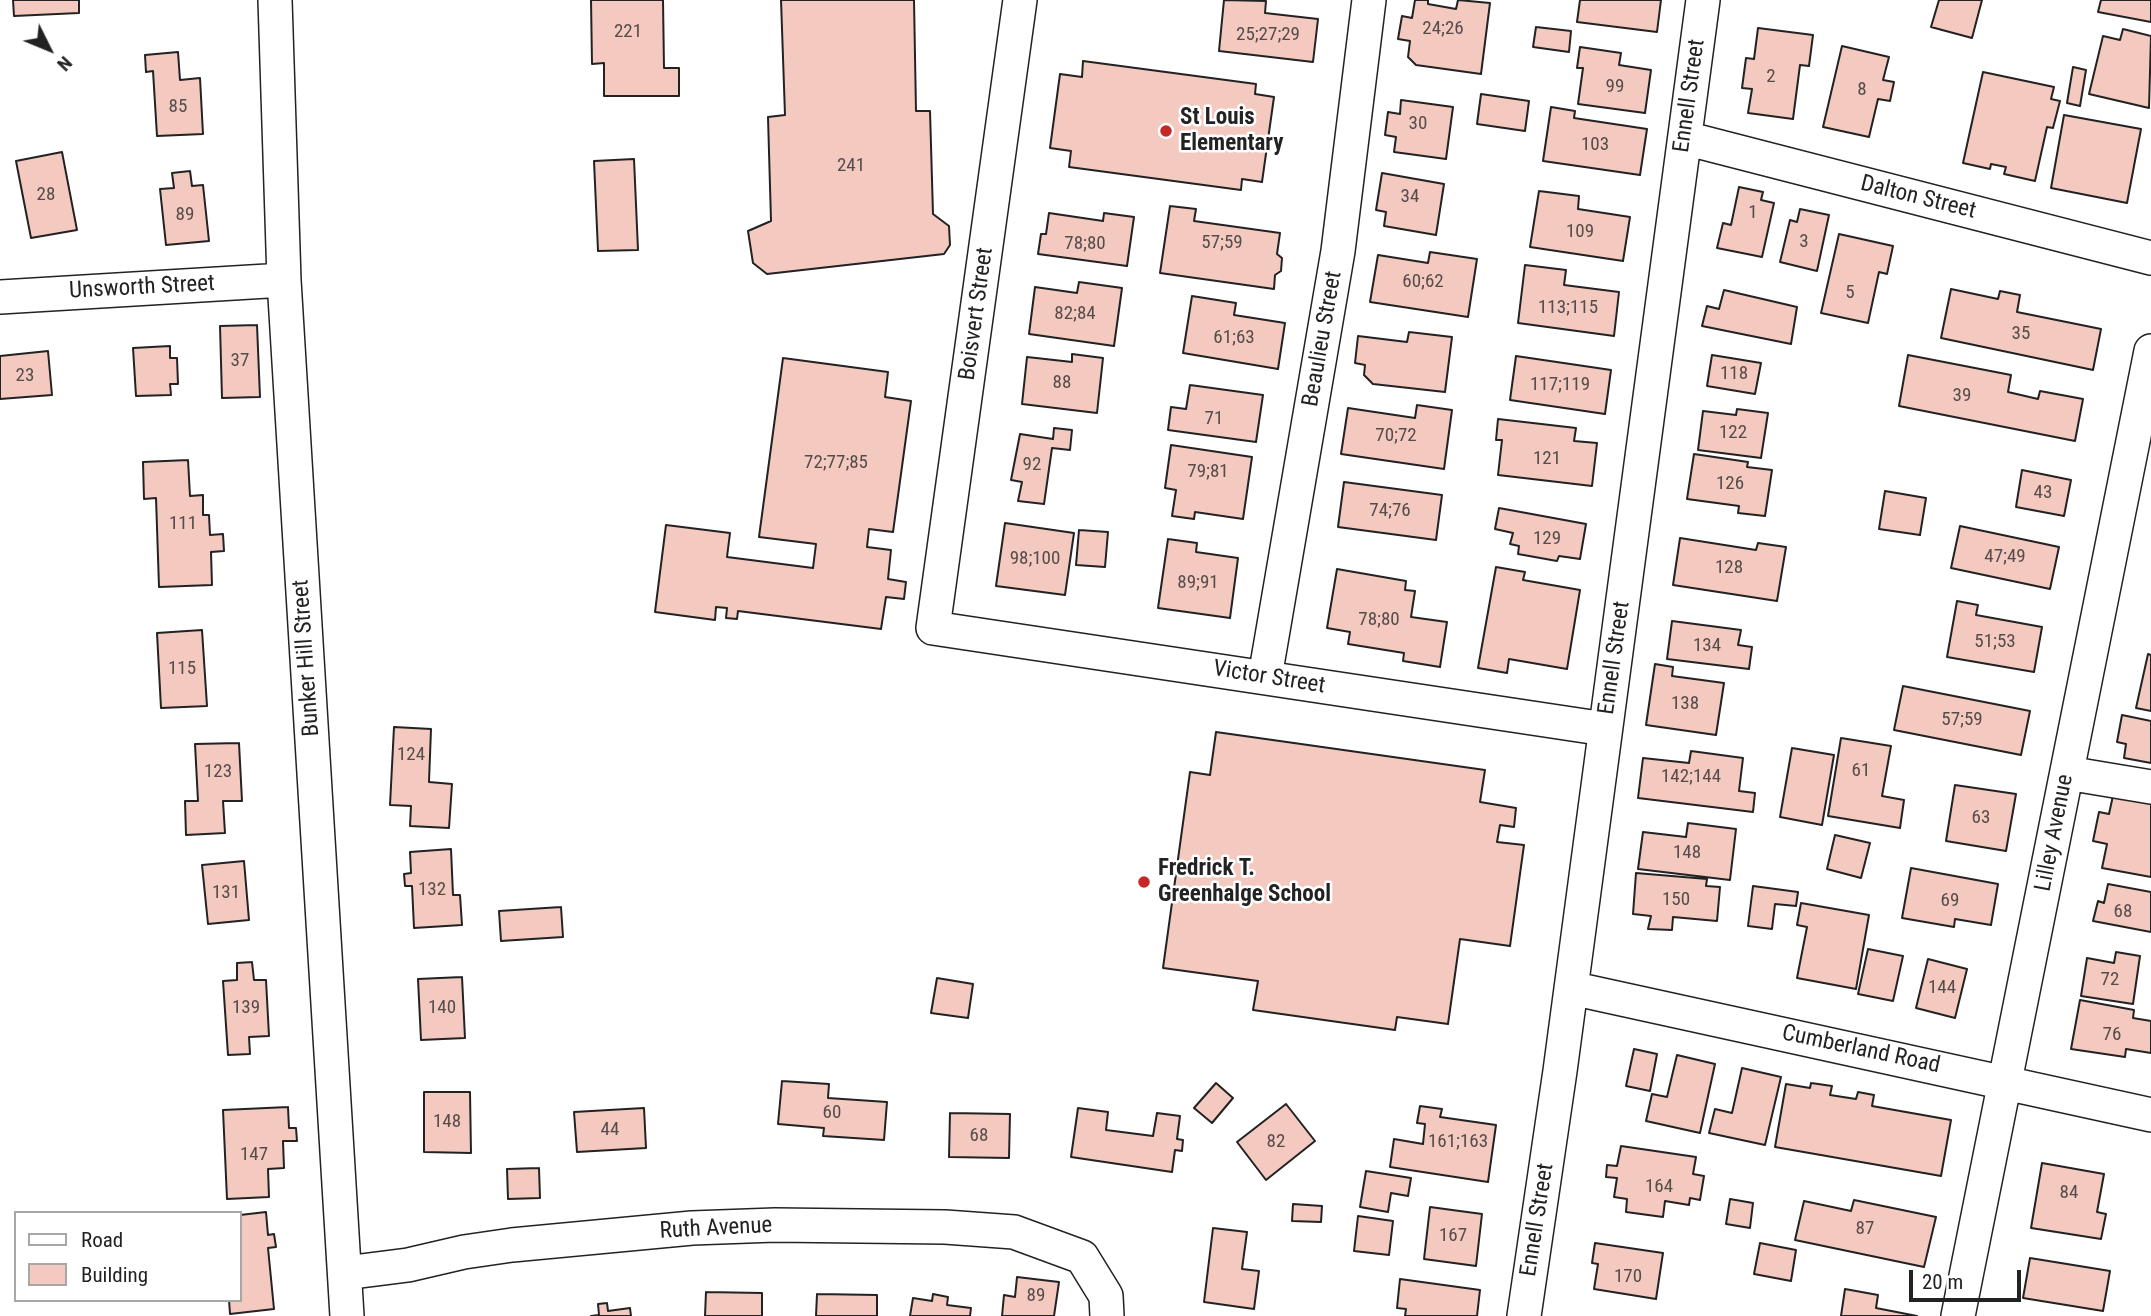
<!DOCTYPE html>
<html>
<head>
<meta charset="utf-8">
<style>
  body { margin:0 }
  #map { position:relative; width:2151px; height:1316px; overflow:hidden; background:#fff; font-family:"Roboto Condensed",sans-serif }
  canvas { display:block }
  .legend { position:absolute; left:14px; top:1211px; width:228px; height:91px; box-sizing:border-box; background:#fff; border:2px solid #a7a7a7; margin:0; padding:9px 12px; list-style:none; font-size:21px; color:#222 }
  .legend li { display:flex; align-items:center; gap:14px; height:35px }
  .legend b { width:35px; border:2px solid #a7a7a7 }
  .north { position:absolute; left:14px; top:14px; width:70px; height:70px; -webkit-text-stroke:5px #fff; paint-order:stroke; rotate:133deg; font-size:19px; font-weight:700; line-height:28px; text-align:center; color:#222 }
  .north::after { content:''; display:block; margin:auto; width:24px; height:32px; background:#222; clip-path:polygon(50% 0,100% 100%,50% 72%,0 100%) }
  .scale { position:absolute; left:1909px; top:1270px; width:112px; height:32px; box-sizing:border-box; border:4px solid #222; border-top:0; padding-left:9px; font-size:21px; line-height:24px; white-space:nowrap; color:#222; -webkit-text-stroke:5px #fff; paint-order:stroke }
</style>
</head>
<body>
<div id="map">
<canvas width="2151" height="1316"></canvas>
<ul class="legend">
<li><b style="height:9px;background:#fff"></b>Road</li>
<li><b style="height:19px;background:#f3c9c0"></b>Building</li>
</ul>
<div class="north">N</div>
<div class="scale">20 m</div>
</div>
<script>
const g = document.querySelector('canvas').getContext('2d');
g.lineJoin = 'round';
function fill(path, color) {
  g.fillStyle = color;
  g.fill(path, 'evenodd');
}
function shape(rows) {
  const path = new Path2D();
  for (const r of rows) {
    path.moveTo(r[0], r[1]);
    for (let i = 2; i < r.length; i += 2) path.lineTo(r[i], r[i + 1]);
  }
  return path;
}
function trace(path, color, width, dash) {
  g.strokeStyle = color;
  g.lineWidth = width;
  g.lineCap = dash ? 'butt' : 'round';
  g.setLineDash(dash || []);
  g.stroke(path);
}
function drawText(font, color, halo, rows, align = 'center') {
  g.font = font + ' "Roboto Condensed",sans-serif';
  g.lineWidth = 5;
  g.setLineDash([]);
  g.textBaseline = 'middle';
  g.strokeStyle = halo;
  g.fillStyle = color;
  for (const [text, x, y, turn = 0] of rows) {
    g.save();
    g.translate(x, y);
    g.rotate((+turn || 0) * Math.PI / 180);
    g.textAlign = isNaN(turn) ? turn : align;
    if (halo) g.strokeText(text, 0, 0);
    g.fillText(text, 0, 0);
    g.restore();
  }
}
const building = shape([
  [13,0,79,0,79,13,14,16,13,0],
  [591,0,663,0,664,68,679,68,679,96,604,96,604,63,592,64,591,0],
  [781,0,914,0,916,111,930,111,933,214,949,226,950,245,944,254,767,274,753,263,748,231,771,221,768,117,785,115,781,0],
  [1224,0,1266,1,1265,13,1318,19,1313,62,1219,51,1224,0],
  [1415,0,1428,0,1428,4,1456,9,1458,0,1490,3,1481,74,1416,65,1408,57,1410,41,1398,39,1402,16,1412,18,1415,0],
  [1580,0,1661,0,1657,32,1577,22,1580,0],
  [1939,0,1982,0,1972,38,1931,27,1939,0],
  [2101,0,2151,0,2151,22,2098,12,2101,0],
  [1536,27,1571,31,1569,52,1533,47,1536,27],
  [1758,28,1813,35,1809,66,1800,65,1793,119,1748,113,1752,89,1742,88,1746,58,1754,59,1758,28],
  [2123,29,2151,36,2149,108,2089,94,2103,36,2120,40,2123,29],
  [1842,46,1889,57,1883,80,1894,82,1890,101,1878,99,1869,137,1823,127,1842,46],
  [1580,47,1621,53,1619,65,1651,70,1645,113,1578,104,1583,68,1577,68,1580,47],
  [178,52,180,80,200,78,203,134,157,136,153,71,146,72,145,55,178,52],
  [1083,61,1256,84,1255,94,1274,97,1262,182,1242,179,1241,190,1069,167,1071,151,1050,148,1060,74,1082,77,1083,61],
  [2073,67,2086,70,2080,106,2067,103,2073,67],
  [1983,72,2054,87,2051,99,2060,101,2053,128,2047,127,2035,181,2004,174,2006,167,1991,164,1990,169,1963,163,1983,72],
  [1481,94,1529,101,1525,131,1477,124,1481,94],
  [1401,100,1453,107,1446,159,1394,152,1396,137,1385,135,1388,112,1400,114,1401,100],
  [1551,107,1575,111,1574,118,1647,129,1640,175,1543,161,1551,107],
  [2064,115,2141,129,2127,203,2051,188,2064,115],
  [62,152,77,230,31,238,16,161,62,152],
  [634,159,638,250,598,251,594,161,634,159],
  [190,171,192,186,203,185,209,241,166,245,160,189,174,188,172,173,190,171],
  [1382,173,1444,184,1436,235,1384,226,1386,212,1376,210,1382,173],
  [1739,187,1763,192,1761,200,1774,203,1762,257,1717,248,1723,223,1731,225,1739,187],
  [1539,191,1579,196,1578,209,1630,217,1623,261,1530,247,1539,191],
  [1170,206,1196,209,1194,221,1280,233,1277,254,1282,258,1281,271,1275,275,1274,289,1160,273,1170,206],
  [1800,209,1829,215,1817,271,1780,262,1790,220,1797,222,1800,209],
  [1049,213,1103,221,1104,213,1134,217,1127,266,1038,254,1041,234,1046,234,1049,213],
  [1839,234,1893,246,1887,274,1879,272,1868,323,1821,313,1839,234],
  [1430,252,1477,259,1468,317,1370,302,1378,255,1428,263,1430,252],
  [1525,265,1566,270,1564,285,1619,292,1614,336,1518,323,1525,265],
  [1079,282,1122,288,1114,346,1029,334,1035,287,1077,293,1079,282],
  [1951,289,1998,299,2000,291,2020,295,2017,312,2101,329,2093,370,1941,338,1951,289],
  [1724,290,1797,307,1791,344,1702,326,1707,306,1719,309,1724,290],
  [1192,296,1236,303,1234,315,1285,323,1278,369,1183,353,1192,296],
  [257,325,260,397,222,398,220,326,257,325],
  [1409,332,1452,337,1445,392,1373,384,1364,375,1365,365,1355,363,1358,336,1407,342,1409,332],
  [170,346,170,358,177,358,178,384,170,384,171,395,136,396,133,348,170,346],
  [48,351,52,395,0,399,0,356,48,351],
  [1072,354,1103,358,1097,413,1022,404,1027,357,1072,362,1072,354],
  [1712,355,1761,363,1755,394,1707,386,1712,355],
  [1908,355,2011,375,2008,392,2038,399,2040,391,2083,399,2075,441,1899,406,1908,355],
  [1516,356,1611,370,1605,414,1510,400,1516,356],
  [783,358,888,372,885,397,911,401,893,532,869,529,867,547,891,550,888,579,906,582,904,599,886,597,881,629,738,611,737,619,726,618,727,608,716,607,715,620,655,612,666,525,730,533,727,557,813,568,816,544,759,537,783,358],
  [1190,385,1263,395,1256,442,1168,430,1171,407,1186,409,1190,385],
  [1417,405,1452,410,1444,469,1341,454,1348,408,1415,418,1417,405],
  [1737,409,1768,413,1761,458,1698,450,1703,411,1736,415,1737,409],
  [1498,419,1576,428,1574,441,1597,443,1592,486,1498,475,1502,440,1496,440,1498,419],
  [1054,428,1072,430,1070,450,1052,448,1044,504,1018,501,1022,482,1011,480,1020,434,1053,439,1054,428],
  [1171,445,1252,457,1243,519,1195,512,1194,519,1172,516,1176,490,1165,488,1171,445],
  [1694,454,1748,462,1747,467,1772,470,1765,516,1738,513,1739,506,1687,499,1694,454],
  [188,460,190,496,203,495,203,515,209,515,210,535,223,534,224,551,211,552,212,585,159,587,156,498,144,499,143,462,188,460],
  [2022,470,2071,480,2064,516,2016,507,2022,470],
  [1344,482,1442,495,1436,540,1338,527,1344,482],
  [1885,491,1926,498,1920,535,1879,529,1885,491],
  [1499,508,1586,524,1580,559,1559,556,1557,561,1518,554,1519,546,1510,544,1513,533,1495,529,1499,508],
  [1005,523,1074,533,1065,595,996,586,1005,523],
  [1960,526,2059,547,2050,589,1951,568,1960,526],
  [1079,530,1108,532,1105,567,1076,565,1079,530],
  [1680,538,1756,550,1758,543,1786,547,1777,601,1673,585,1680,538],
  [1168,539,1197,543,1196,552,1238,558,1230,618,1158,608,1168,539],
  [1496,567,1525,572,1523,580,1580,590,1567,669,1509,659,1507,673,1478,668,1496,567],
  [1337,569,1406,581,1405,590,1415,591,1411,617,1447,622,1440,667,1403,661,1404,653,1348,644,1350,632,1327,628,1337,569],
  [1957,601,1978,605,1976,615,2042,627,2034,672,1947,657,1957,601],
  [1672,621,1741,630,1738,645,1752,647,1749,669,1667,659,1672,621],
  [202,630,207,706,161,708,157,633,202,630],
  [2148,654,2151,655,2151,711,2136,708,2148,654],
  [1655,664,1673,667,1672,676,1724,683,1716,735,1646,725,1655,664],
  [1903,686,2030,711,2021,755,1894,730,1903,686],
  [2122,715,2151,721,2151,763,2124,758,2126,744,2117,742,2122,715],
  [394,727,431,729,429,782,452,784,449,828,410,826,411,806,390,805,394,727],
  [1216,732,1485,770,1480,802,1516,808,1514,827,1500,825,1497,842,1524,845,1510,946,1460,939,1448,1024,1397,1017,1395,1030,1253,1010,1258,981,1163,968,1190,772,1210,775,1216,732],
  [1841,738,1891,746,1882,796,1904,800,1900,828,1828,816,1841,738],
  [239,743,242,801,223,801,225,833,186,835,185,801,198,801,195,744,239,743],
  [1792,748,1834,755,1822,825,1780,817,1792,748],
  [1691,751,1743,758,1739,791,1755,793,1753,812,1638,798,1643,758,1689,763,1691,751],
  [1955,785,2016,794,2006,851,1946,841,1955,785],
  [2114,791,2151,798,2151,877,2102,868,2107,844,2093,841,2099,812,2109,814,2114,791],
  [1688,823,1736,829,1730,880,1638,869,1643,832,1686,837,1688,823],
  [1835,835,1870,843,1861,878,1827,869,1835,835],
  [451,849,453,895,460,895,462,925,414,928,412,886,405,886,404,874,411,873,410,852,451,849],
  [244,861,249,920,208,924,202,865,244,861],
  [1911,868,1998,884,1991,925,1955,919,1954,927,1902,918,1911,868],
  [1636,873,1707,879,1706,886,1720,887,1717,921,1673,917,1672,930,1648,929,1651,916,1633,914,1636,873],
  [2108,884,2151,892,2151,932,2093,921,2098,901,2104,903,2108,884],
  [1753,886,1798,892,1796,906,1775,904,1772,929,1748,926,1753,886],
  [1801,903,1869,915,1856,989,1797,978,1807,927,1797,925,1801,903],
  [561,907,563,937,501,941,499,911,561,907],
  [1868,949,1903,956,1893,1001,1858,994,1868,949],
  [2116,952,2140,956,2133,1004,2081,996,2087,958,2114,963,2116,952],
  [1928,959,1967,969,1955,1018,1916,1008,1928,959],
  [252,962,254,980,266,980,269,1036,249,1037,250,1054,228,1055,223,981,237,980,237,963,252,962],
  [462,977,465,1038,421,1040,418,979,462,977],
  [937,978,973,984,968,1018,931,1013,937,978],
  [2080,1000,2134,1010,2133,1018,2151,1021,2151,1053,2126,1049,2125,1057,2071,1049,2080,1000],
  [1634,1049,1657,1054,1650,1091,1626,1086,1634,1049],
  [1677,1055,1715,1064,1700,1133,1646,1121,1652,1094,1667,1097,1677,1055],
  [1742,1068,1781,1077,1765,1145,1709,1133,1715,1109,1732,1113,1742,1068],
  [782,1081,829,1084,828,1098,887,1102,884,1140,823,1136,824,1128,778,1124,782,1081],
  [1216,1083,1233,1098,1212,1123,1194,1108,1216,1083],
  [1811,1083,1832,1086,1830,1095,1856,1099,1858,1092,1874,1095,1872,1106,1951,1120,1941,1176,1775,1147,1786,1084,1810,1088,1811,1083],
  [424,1092,470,1092,471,1153,424,1152,424,1092],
  [1286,1104,1315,1141,1266,1180,1237,1142,1286,1104],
  [1420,1106,1442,1109,1440,1117,1496,1125,1488,1182,1390,1167,1394,1139,1423,1144,1425,1124,1417,1123,1420,1106],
  [288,1107,289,1128,296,1128,297,1141,283,1141,284,1168,268,1169,269,1197,227,1199,223,1110,288,1107],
  [644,1108,646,1148,577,1152,574,1112,644,1108],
  [1078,1108,1108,1112,1106,1130,1153,1136,1157,1113,1180,1116,1177,1139,1183,1140,1182,1151,1175,1150,1172,1172,1071,1157,1078,1108],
  [950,1113,1010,1114,1009,1158,949,1157,950,1113],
  [1621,1146,1696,1157,1693,1174,1704,1176,1700,1200,1690,1198,1689,1205,1665,1201,1663,1217,1626,1212,1627,1199,1614,1197,1617,1178,1606,1177,1607,1165,1617,1166,1621,1146],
  [2042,1163,2104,1174,2097,1212,2106,1214,2101,1239,2031,1228,2042,1163],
  [539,1168,540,1198,508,1199,507,1169,539,1168],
  [1366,1171,1411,1178,1408,1196,1391,1193,1388,1212,1360,1207,1366,1171],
  [1730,1199,1753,1203,1750,1228,1726,1224,1730,1199],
  [1854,1200,1936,1217,1924,1267,1795,1240,1804,1201,1851,1211,1854,1200],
  [1293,1204,1322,1206,1321,1222,1292,1221,1293,1204],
  [1430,1207,1482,1214,1476,1266,1424,1259,1430,1207],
  [266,1212,268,1235,274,1234,276,1247,268,1248,274,1309,230,1314,229,1300,240,1300,240,1215,266,1212],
  [1358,1216,1393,1221,1389,1255,1354,1251,1358,1216],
  [1213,1228,1247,1232,1242,1269,1259,1271,1254,1309,1204,1302,1213,1228],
  [1595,1243,1663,1253,1656,1299,1594,1289,1598,1264,1592,1263,1595,1243],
  [1760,1243,1796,1250,1791,1281,1754,1274,1760,1243],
  [2030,1258,2110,1271,2103,1311,2023,1298,2030,1258],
  [1017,1277,1059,1282,1054,1316,1002,1316,1004,1295,1015,1297,1017,1277],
  [1400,1279,1480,1290,1477,1316,1405,1316,1406,1309,1397,1308,1400,1279],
  [1845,1289,1878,1295,1876,1308,1917,1316,1841,1316,1845,1289],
  [706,1292,762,1293,762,1316,705,1316,706,1292],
  [817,1294,877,1295,877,1316,816,1316,817,1294],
  [933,1294,948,1297,947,1305,971,1308,970,1316,910,1316,913,1298,932,1301,933,1294],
  [607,1303,608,1311,630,1308,631,1316,591,1316,599,1315,598,1304,607,1303]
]);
fill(building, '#f3c9c0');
trace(building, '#222', 2);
const street = shape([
  [275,0,284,280,347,1316],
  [1020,0,933,628,1605,729],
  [1685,138,2151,258],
  [0,297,284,280],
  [1265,677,1338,251,1369,0],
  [2067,773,2151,787],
  [1571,988,2151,1115],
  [345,1273,408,1265,464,1252,512,1245,692,1228,775,1225,945,1227,1014,1232,1082,1257,1106,1296,1107,1316],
  [1524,1316,1560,1071,1703,0],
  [1958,1316,2151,351]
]);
trace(street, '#222', 36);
trace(street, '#fff', 33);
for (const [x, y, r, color] of [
  [1166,131,7,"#c62828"],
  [1144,882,7,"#c62828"]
]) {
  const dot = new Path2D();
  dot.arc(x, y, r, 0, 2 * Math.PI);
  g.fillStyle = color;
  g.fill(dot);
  trace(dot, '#fff', 2.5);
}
drawText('19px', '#564c4a', null, [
  ["24;26",1443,29],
  ["221",628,32],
  ["25;27;29",1268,35],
  ["2",1771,77],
  ["99",1615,87],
  ["8",1862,90],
  ["85",178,107],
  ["30",1418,124],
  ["103",1595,145],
  ["241",851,166],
  ["28",46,195],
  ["34",1410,197],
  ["1",1753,213],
  ["89",185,215],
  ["109",1580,232],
  ["3",1804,242],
  ["57;59",1222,243],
  ["78;80",1085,244],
  ["60;62",1423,282],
  ["5",1850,293],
  ["113;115",1568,308],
  ["82;84",1075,314],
  ["35",2021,334],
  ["61;63",1234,338],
  ["37",240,361],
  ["118",1734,374],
  ["23",25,376],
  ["88",1062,383],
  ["117;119",1560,385],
  ["39",1962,396],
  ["71",1214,419],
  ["122",1733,433],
  ["70;72",1396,436],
  ["121",1547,459],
  ["72;77;85",836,463],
  ["92",1032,465],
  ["79;81",1208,472],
  ["126",1730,484],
  ["43",2043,493],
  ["74;76",1390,511],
  ["111",183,524],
  ["129",1547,539],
  ["47;49",2005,557],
  ["98;100",1035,559],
  ["128",1729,568],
  ["89;91",1198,583],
  ["78;80",1379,620],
  ["51;53",1995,642],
  ["134",1707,646],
  ["115",182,669],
  ["138",1685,704],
  ["57;59",1962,720],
  ["124",411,755],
  ["61",1861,771],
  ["123",218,772],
  ["142;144",1691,777],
  ["63",1981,818],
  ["148",1687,853],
  ["132",432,890],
  ["131",226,893],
  ["150",1676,900],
  ["69",1950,901],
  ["68",2123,912],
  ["72",2110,980],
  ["144",1942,988],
  ["139",246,1008],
  ["140",442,1008],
  ["76",2112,1035],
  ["60",832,1113],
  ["148",447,1122],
  ["44",610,1130],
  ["68",979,1136],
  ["82",1276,1142],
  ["161;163",1458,1142],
  ["147",254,1155],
  ["164",1659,1187],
  ["84",2069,1193],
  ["87",1865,1229],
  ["167",1453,1236],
  ["170",1628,1277],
  ["89",1036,1296]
]);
drawText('23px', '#222', '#fff', [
  ["Ennell Street",1690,96,-82],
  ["Dalton Street",1918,198,14],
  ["Unsworth Street",142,288,-3],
  ["Boisvert Street",977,314,-82],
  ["Beaulieu Street",1323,339,-80],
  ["Bunker Hill Street",307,658,-94],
  ["Ennell Street",1615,658,-82],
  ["Victor Street",1269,678,9],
  ["Lilley Avenue",2055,833,-79],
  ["Cumberland Road",1861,1050,12],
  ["Ennell Street",1538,1220,-81],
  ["Ruth Avenue",716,1229,-3]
]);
drawText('bold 23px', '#222', '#fff', [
  ["St Louis",1180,118],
  ["Elementary",1180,144],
  ["Fredrick T.",1158,869],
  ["Greenhalge School",1158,895]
], 'left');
</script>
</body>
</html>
